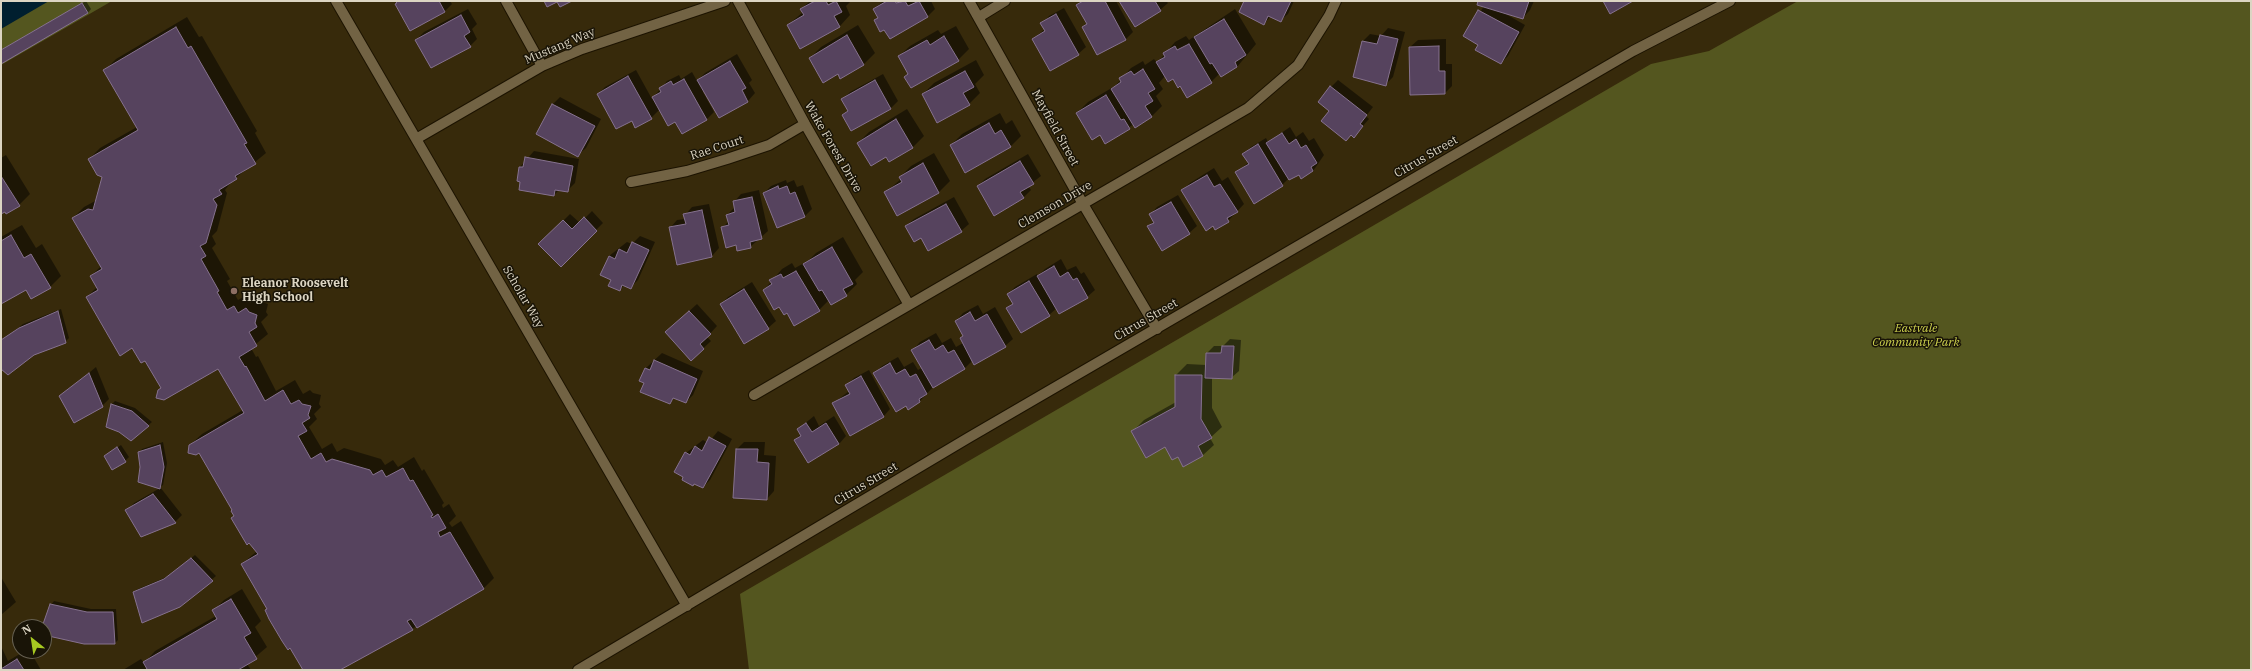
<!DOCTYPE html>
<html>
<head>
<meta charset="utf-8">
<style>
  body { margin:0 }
  #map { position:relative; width:2252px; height:671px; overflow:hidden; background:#372a0b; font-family:"IBM Plex Serif",serif }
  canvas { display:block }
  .frame { position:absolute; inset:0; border:2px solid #dcd5c3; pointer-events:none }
  .north { position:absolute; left:12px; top:619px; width:40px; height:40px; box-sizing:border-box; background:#191407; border:1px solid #676152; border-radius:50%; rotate:330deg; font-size:11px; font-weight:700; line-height:16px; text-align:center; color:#dcd5c3 }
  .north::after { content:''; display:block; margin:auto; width:14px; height:18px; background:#a6c821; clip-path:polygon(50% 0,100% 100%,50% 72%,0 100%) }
</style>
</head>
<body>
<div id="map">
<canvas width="2252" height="671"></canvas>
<div class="frame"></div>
<div class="north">N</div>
</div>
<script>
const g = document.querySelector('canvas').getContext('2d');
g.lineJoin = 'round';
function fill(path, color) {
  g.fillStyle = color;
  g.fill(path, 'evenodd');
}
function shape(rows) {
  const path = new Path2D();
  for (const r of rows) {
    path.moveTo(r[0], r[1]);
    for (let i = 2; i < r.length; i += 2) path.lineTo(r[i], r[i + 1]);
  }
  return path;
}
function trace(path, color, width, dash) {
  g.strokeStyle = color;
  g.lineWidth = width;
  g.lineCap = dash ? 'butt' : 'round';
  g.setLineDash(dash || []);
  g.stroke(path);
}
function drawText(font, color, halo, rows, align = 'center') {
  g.font = font + ' "IBM Plex Serif",serif';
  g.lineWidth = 3;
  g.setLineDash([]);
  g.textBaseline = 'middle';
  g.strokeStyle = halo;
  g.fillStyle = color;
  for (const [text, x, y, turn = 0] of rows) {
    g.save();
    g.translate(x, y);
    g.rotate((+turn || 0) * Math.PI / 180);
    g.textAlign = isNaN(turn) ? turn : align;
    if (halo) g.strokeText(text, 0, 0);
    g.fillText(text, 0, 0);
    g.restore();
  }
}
fill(shape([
  [1,1,112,1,1,65],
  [1798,1,2251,1,2251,670,749,670,740,594,1651,64,1709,51]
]), '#54561f');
fill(shape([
  [1,1,49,1,1,29]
]), '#001f2f');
fill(shape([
  [86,1,91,9,88,13,1,63,1,50],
  [396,1,450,1,452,4,445,11,410,30],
  [810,1,851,1,846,6,850,15,840,26,801,47,788,25,803,12,801,9],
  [883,1,931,1,935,9,928,16,890,37,885,28,875,21,878,17,874,9],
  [1081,1,1116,1,1133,32,1126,39,1097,54,1083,27,1087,23,1077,5],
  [1120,1,1166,1,1168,3,1160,10],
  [1245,1,1294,1,1288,14,1280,21,1271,16,1264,24],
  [1479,1,1534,1,1530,10,1523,18,1504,13,1525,25,1508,56,1501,63,1480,44,1465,36,1484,6],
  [1064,8,1086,47,1078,54,1051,70,1033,39,1045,29,1042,24,1049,16],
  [468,9,477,24,472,29,477,39,470,46,416,40,424,32],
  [1235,9,1256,44,1237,67,1221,76,1220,73,1211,82,1181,85,1173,78,1165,76,1159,83,1163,89,1156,96,1162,106,1152,116,1134,124,1105,142,1100,134,1077,113,1088,102,1115,86,1131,68,1143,61,1145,65,1154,59,1157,63,1175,42,1186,36,1189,40],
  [187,17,199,37,202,36,257,131,255,133,266,153,232,181,225,190,227,193,217,231,212,236,216,244,212,248,230,279,227,281,238,300,245,296,250,303,258,298,260,301,268,304,266,312,268,315,261,322,268,334,251,348,256,357,258,356,276,391,295,380,303,394,310,390,313,393,321,395,319,404,321,407,314,414,317,419,309,427,322,449,332,443,337,452,344,448,381,459,385,465,393,460,398,467,414,457,422,471,424,469,444,503,442,505,443,508,449,504,456,516,449,523,452,527,461,521,494,578,483,589,339,670,304,670,242,564,257,551,199,452,190,445,202,434,243,410,219,367,162,388,145,359,87,297,98,286,91,276,101,266,73,218,84,207,97,200,104,176,89,159,100,148,137,127,105,70,116,59],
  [858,25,875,53,864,64,841,77,838,73,810,58,821,47],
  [956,26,969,49,958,60,909,74,899,56,910,46,938,30,941,34],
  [1388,28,1405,32,1393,77,1386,84,1363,41,1370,34,1381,36],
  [1446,39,1446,64,1452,64,1452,86,1445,93,1410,47,1418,40],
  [737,54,752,80,749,83,755,93,748,101,720,117,705,92,703,92,714,112,707,119,682,133,676,121,660,109,651,118,632,119,598,94,605,87,636,70,652,99,667,81,679,75,681,79,692,72,697,81,705,73],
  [976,60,984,75,975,84,980,93,969,104,923,94,934,83],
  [883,74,898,101,891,108,843,115,848,110,843,99,850,92],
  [1338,80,1373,107,1366,116,1369,119,1354,136,1330,111,1331,87],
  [560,97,601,119,586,148,578,155,537,134,553,104],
  [907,109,924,136,913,147,889,161,886,155,858,143,869,132],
  [1000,113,1006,124,1012,120,1021,136,1010,147,951,145,962,134],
  [1290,127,1296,137,1303,132,1309,141,1314,138,1324,155,1313,171,1299,173,1289,178,1282,185,1236,173,1249,162,1244,154,1251,147,1266,138,1268,142],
  [534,151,579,159,575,183,567,191,560,189,554,195,520,167],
  [934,153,950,181,939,192,886,192,901,179,900,177,911,166],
  [1028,154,1041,176,1028,186,1031,190,1023,198,978,186,985,179],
  [6,155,30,194,19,205,6,213,5,210,1,213,1,158],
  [1214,168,1222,181,1228,177,1244,204,1228,221,1182,191,1190,183],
  [786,180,787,183,794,180,797,187,803,185,812,209,805,216,778,227,764,193,771,186],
  [759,190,768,231,750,247,737,244,723,227,729,221,727,215,735,207,734,202,741,194],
  [1178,195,1197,226,1189,233,1149,226,1154,221,1150,215,1157,207],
  [954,197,969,224,961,231,906,226,914,219],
  [709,204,719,248,712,256,670,228,677,220,685,219,685,215,692,207],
  [592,211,603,223,561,265,540,244,570,214,580,223],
  [22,225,36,248,42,244,61,276,50,287,26,288,1,303,1,237],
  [640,236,655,242,638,280,631,287,624,285,620,290,612,279,609,256,627,242,632,244],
  [843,237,863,272,855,280,857,284,846,295,829,300,819,310,787,312,764,290,782,269,792,263,795,268,808,261,816,253],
  [1061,259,1067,270,1076,266,1081,274,1084,272,1095,290,1087,297,1057,308,1049,315,1008,308,1013,303,1008,294,1015,287,1037,274,1038,276,1045,269],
  [752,282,776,321,768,328,745,342,721,304,728,297],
  [697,304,717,326,707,337,711,341,691,360,674,325],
  [978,305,983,314,995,307,1013,339,1005,346,973,360,965,368,933,387,920,401,908,408,875,373,882,366,898,357,904,367,913,362,918,370,923,367,913,350,920,342,936,333,942,343,951,338,956,347,963,343,961,338,964,335,956,321,963,313],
  [61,309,69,338,65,342,1,367,1,342,23,324],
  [1230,339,1241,340,1239,371,1231,378,1212,377,1212,408,1222,427,1210,438,1214,445,1203,455,1178,456,1166,446,1133,431,1144,420,1176,402,1176,375,1187,364,1206,365,1207,353,1214,346,1223,346],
  [662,353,703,371,693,395,686,402,675,397,669,403,640,380,646,368],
  [96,367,109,399,102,406,60,397],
  [869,370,890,409,883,417,834,403,849,391,846,386,854,378],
  [115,401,135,408,152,422,131,440,120,431,107,426,112,404],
  [814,416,819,426,834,416,846,436,839,444,795,440,801,434,798,429],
  [718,431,732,439,710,480,703,487,686,453,703,440,708,443],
  [163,442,167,463,163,485,160,487,182,515,175,522,127,511,134,503,160,488,141,467,139,453,142,449],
  [744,442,765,442,764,455,776,456,774,491,767,499,734,497,737,449],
  [121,445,129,457,125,461,105,456],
  [195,555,216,576,180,606,134,592,138,589,169,576],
  [1,577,16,602,1,615],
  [242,589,261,621,255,627,267,647,247,664,251,670,123,670,141,659,144,663,155,651,216,616,213,611,224,600],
  [54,601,91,609,116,609,118,640,115,643,70,641,44,634,43,627,51,605],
  [1,646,8,661,25,651,30,651,41,670,1,670]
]), '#0007');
const building = shape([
  [395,1,439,1,445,12,410,31,395,4,397,3,395,1],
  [544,1,572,1,560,7,557,2,547,7,544,1],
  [815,1,826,1,828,5,836,1,842,12,834,16,840,27,800,49,787,25,804,15,800,9,815,1],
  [887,1,895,1,896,3,905,1,908,6,919,1,928,17,890,39,884,30,880,32,874,20,878,18,873,9,887,1],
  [1083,1,1105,1,1126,40,1097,55,1082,27,1087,24,1076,5,1083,1],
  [1119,1,1155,1,1161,11,1135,27,1119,1],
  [1244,1,1291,1,1281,22,1268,16,1264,25,1239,12,1244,1],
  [1478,1,1529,1,1523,19,1477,5,1478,1],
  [1603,1,1633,1,1610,14,1603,1],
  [82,3,88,13,1,64,1,50,82,3],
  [1478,10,1519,32,1501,64,1475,50,1478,45,1463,36,1478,10],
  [1056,14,1079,55,1050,71,1032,39,1045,31,1040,23,1056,14],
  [461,15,470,32,464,36,471,47,431,68,415,40,461,15],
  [1224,19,1246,55,1235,62,1237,67,1221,77,1212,63,1210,64,1194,37,1224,19],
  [176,27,188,48,191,46,247,143,244,144,256,164,235,176,237,179,219,190,222,194,213,199,217,205,206,243,200,246,206,256,201,259,219,291,217,292,227,310,234,306,238,313,246,308,249,312,257,315,255,323,257,327,249,332,257,346,239,357,245,367,246,366,265,401,283,390,291,404,299,400,302,404,311,406,308,415,310,418,302,423,307,431,298,436,311,459,321,453,326,462,332,459,370,470,373,475,382,470,386,477,403,468,410,481,413,480,433,515,431,516,432,518,438,514,446,528,438,532,440,537,450,532,484,589,417,628,411,619,407,621,413,630,340,670,303,670,290,648,288,650,282,641,269,619,265,610,267,609,241,564,258,554,249,543,247,545,231,518,234,516,231,511,232,510,199,453,196,455,188,453,189,445,244,413,218,369,164,400,156,398,158,390,161,388,145,361,141,363,132,348,120,356,86,297,98,290,90,276,102,269,72,218,88,209,93,210,102,177,97,175,88,159,138,130,103,70,176,27],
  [847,35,864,65,840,79,838,74,823,83,809,58,847,35],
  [1380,35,1398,39,1386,86,1353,77,1362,41,1377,44,1380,35],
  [944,36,959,61,911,88,904,77,908,74,898,56,927,40,930,45,944,36],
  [1189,44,1212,83,1187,98,1180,86,1178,88,1173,79,1168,82,1156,62,1165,57,1163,53,1175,46,1177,50,1189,44],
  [1439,46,1439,71,1445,71,1445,94,1410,95,1409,47,1439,46],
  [730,61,746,88,742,90,748,102,719,118,697,80,730,61],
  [1143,69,1155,89,1148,93,1153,101,1145,106,1152,117,1135,128,1111,89,1121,82,1119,78,1131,71,1134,75,1143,69],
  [965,71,974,87,963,93,970,105,937,123,922,94,965,71],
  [628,76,652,119,635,128,632,121,616,129,597,94,628,76],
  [684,79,707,120,682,134,675,122,668,126,652,97,661,92,659,88,671,81,673,85,684,79],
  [875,80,891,109,851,131,842,115,848,111,841,99,875,80],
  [1330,86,1367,115,1360,124,1363,126,1354,138,1351,135,1346,141,1321,121,1329,111,1318,102,1330,86],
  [1106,95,1121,120,1124,119,1130,129,1105,144,1100,135,1092,140,1076,113,1106,95],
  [552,104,595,126,578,157,536,134,552,104],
  [896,119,913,148,889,162,886,157,871,166,857,143,896,119],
  [989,123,995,134,1001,130,1011,147,965,173,950,145,989,123],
  [1282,133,1289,144,1296,139,1301,148,1306,145,1317,163,1311,167,1313,171,1301,179,1299,175,1289,180,1266,143,1282,133],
  [1258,144,1283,186,1254,204,1235,172,1249,164,1242,154,1258,144],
  [525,157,573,166,568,192,555,190,554,196,519,190,520,182,517,181,519,167,523,167,525,157],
  [1020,161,1034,184,1020,192,1024,198,994,216,977,186,1020,161],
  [923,163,939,193,897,216,884,192,902,182,899,177,923,163],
  [1207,175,1214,187,1220,184,1238,212,1227,218,1229,222,1215,230,1213,226,1206,231,1181,190,1207,175],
  [1,176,20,206,6,214,5,212,1,214,1,176],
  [778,186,779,189,787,186,790,194,795,192,805,217,777,228,763,193,778,186],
  [752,197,762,239,750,242,751,248,737,251,736,245,726,248,721,227,729,225,726,215,735,212,733,201,752,197],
  [1171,202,1190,234,1162,251,1147,226,1154,223,1149,214,1171,202],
  [946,204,962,232,928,251,921,238,914,242,905,226,946,204],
  [702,210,712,257,677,265,669,227,686,224,683,214,702,210],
  [584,217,597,231,561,267,538,244,563,220,572,229,584,217],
  [11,235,24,258,31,254,51,288,31,299,26,290,1,304,1,241,11,235],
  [632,242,649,250,631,289,622,285,620,291,608,286,611,280,600,275,609,256,615,259,619,249,627,253,632,242],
  [832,247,853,284,843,289,847,296,831,305,822,290,819,291,803,264,832,247],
  [1054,266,1060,277,1068,272,1073,280,1077,278,1088,298,1059,314,1037,276,1054,266],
  [796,271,820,311,794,326,787,313,784,315,779,307,774,310,763,290,772,284,769,280,781,274,783,278,796,271],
  [1029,281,1050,316,1021,333,1006,308,1013,304,1007,294,1029,281],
  [744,289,769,329,744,344,720,304,744,289],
  [58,311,66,343,34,355,8,375,1,369,1,340,19,328,58,311],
  [689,311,711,334,700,344,704,349,691,361,665,332,689,311],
  [970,312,975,321,987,314,1006,347,974,365,960,338,963,336,955,321,970,312],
  [929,340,935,350,943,345,948,353,954,350,965,369,933,388,911,350,929,340],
  [1222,346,1234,346,1232,379,1205,378,1206,353,1221,353,1222,346],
  [654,360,697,379,686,403,673,398,670,404,640,392,644,383,639,381,645,368,650,370,654,360],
  [890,363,896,374,905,369,910,377,916,374,927,394,919,399,920,402,908,410,906,406,896,412,873,373,890,363],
  [89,373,103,407,74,423,59,396,89,373],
  [1175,375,1202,375,1201,419,1212,438,1198,446,1203,456,1183,467,1178,457,1172,460,1165,447,1146,458,1131,431,1175,407,1175,375],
  [861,376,884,417,850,436,832,403,850,394,845,385,861,376],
  [111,404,132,411,149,426,131,441,119,432,106,427,111,404],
  [806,423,812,432,826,423,839,444,808,463,794,440,801,436,797,429,806,423],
  [709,437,726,446,703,488,694,484,693,486,682,480,683,477,674,472,685,452,690,455,695,446,702,451,709,437],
  [160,445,164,467,160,489,138,482,140,467,138,452,160,445],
  [117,447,126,462,112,470,104,456,117,447],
  [736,449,758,449,757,462,769,463,767,500,733,498,736,449],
  [153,494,176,523,141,537,125,510,153,494],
  [191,558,213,581,180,607,142,623,133,592,164,579,191,558],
  [231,599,251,633,244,637,257,659,238,670,145,670,147,669,143,662,217,619,212,610,231,599],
  [50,604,87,612,113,612,115,644,84,644,44,635,44,627,42,627,50,604],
  [17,659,24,670,1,670,1,669,17,659]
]);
fill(building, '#56435e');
trace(building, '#86728f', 1);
const minor = shape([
  [336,1,687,606],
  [506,1,542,66],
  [738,1,805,124,909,305],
  [969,1,1083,204,1157,329],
  [979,17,1005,1],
  [416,139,542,66,582,49,725,1],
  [631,182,687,171,727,159,769,145,805,124],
  [754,395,1248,108,1298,65,1329,16,1336,1],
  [578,670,968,438,1633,51,1730,1]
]);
trace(minor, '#1c1300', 12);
trace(minor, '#726344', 10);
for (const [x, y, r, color] of [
  [234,291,4,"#8d6e63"]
]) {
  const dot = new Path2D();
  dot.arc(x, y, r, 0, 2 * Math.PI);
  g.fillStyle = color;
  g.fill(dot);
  trace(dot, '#191407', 1.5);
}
drawText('12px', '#dcd5c3', '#191407', [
  ["Mustang Way",560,46,-23],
  ["Mayfield Street",1055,128,61],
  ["Wake Forest Drive",833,147,60],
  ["Rae Court",717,148,-18],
  ["Citrus Street",1426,157,-30],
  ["Clemson Drive",1055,205,-30],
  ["Scholar Way",523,297,60],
  ["Citrus Street",1146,320,-30],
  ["Citrus Street",866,484,-31]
]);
drawText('bold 12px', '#dcd5c3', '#191407', [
  ["Eleanor Roosevelt",242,284],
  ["High School",242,298]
], 'left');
drawText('italic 12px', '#ccd04e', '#191407', [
  ["Eastvale",1916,329],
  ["Community Park",1916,343]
]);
</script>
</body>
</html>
